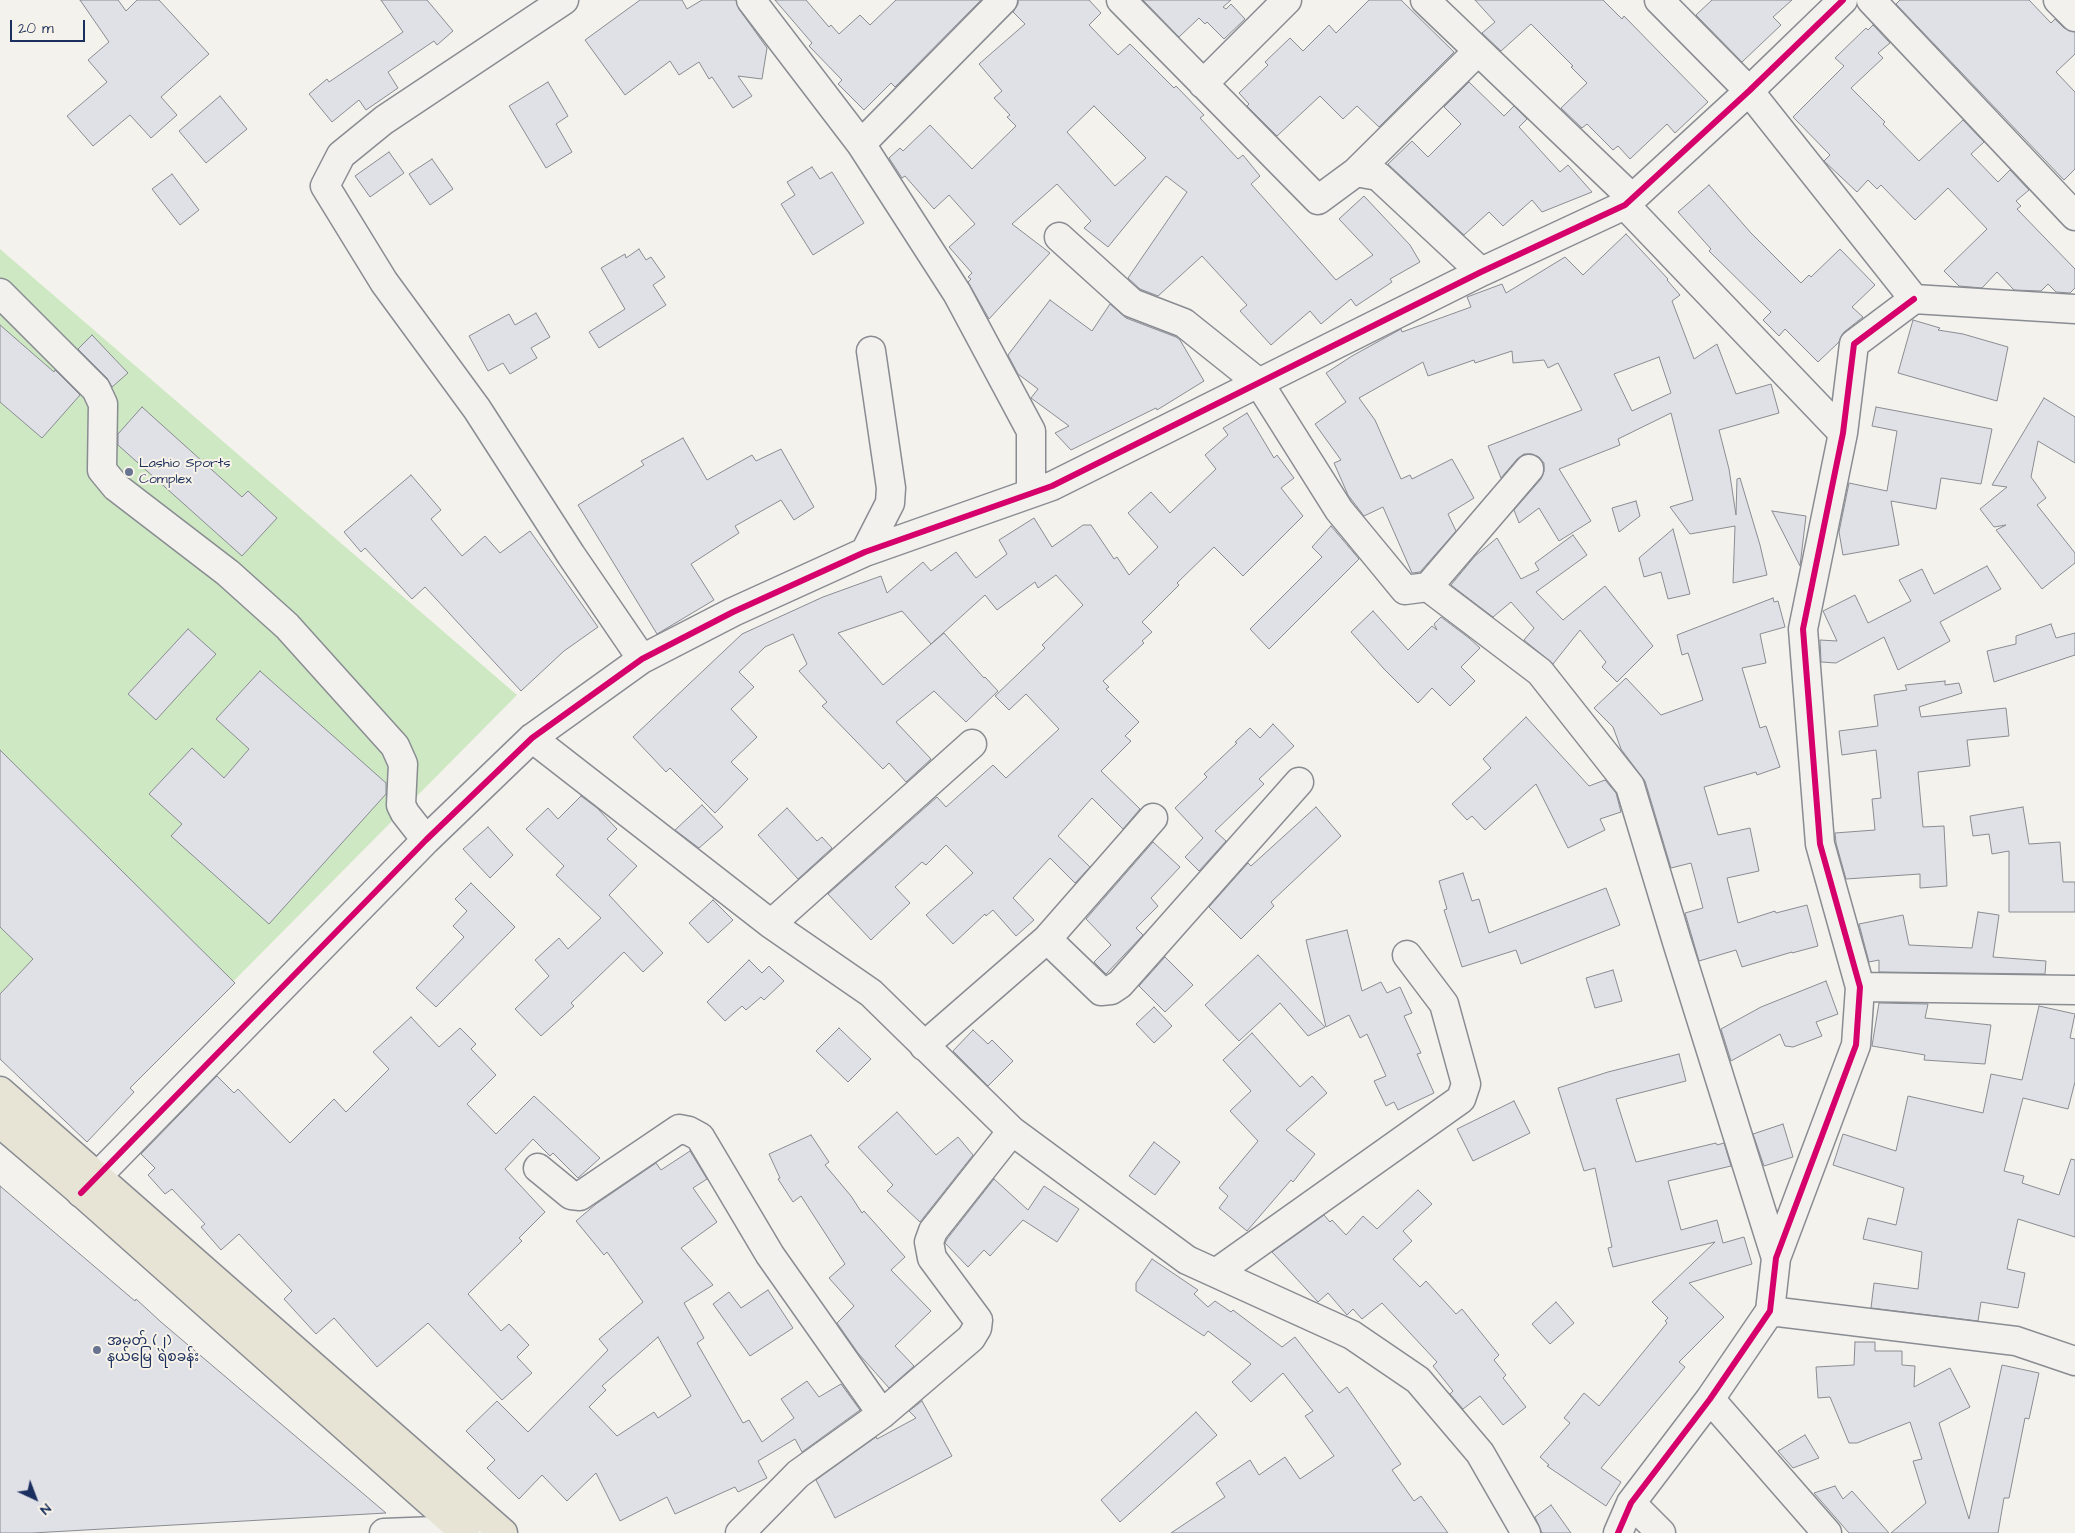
<!DOCTYPE html>
<html>
<head>
<meta charset="utf-8">
<style>
  body { margin:0 }
  #map { position:relative; width:2075px; height:1533px; overflow:hidden; background:#f4f2ec; font-family:"Architects Daughter",sans-serif }
  canvas { display:block }
  .north { position:absolute; left:10px; top:1473px; width:50px; height:50px; -webkit-text-stroke:4px #f7f3e8; paint-order:stroke; rotate:137deg; font-size:14px; font-weight:700; line-height:20px; text-align:center; color:#1b2f5e }
  .north::after { content:''; display:block; margin:auto; width:18px; height:22px; background:#1b2f5e; clip-path:polygon(50% 0,100% 100%,50% 72%,0 100%) }
  .scale { position:absolute; left:10px; top:20px; width:75px; height:22px; box-sizing:border-box; border:2px solid #1b2f5e; border-top:0; padding-left:6px; font-size:15px; line-height:18px; white-space:nowrap; color:#1b2f5e; -webkit-text-stroke:4px #f7f3e8; paint-order:stroke }
</style>
</head>
<body>
<div id="map">
<canvas width="2075" height="1533"></canvas>
<div class="north">N</div>
<div class="scale">20 m</div>
</div>
<script>
const g = document.querySelector('canvas').getContext('2d');
g.lineJoin = 'round';
function fill(path, color) {
  g.fillStyle = color;
  g.fill(path, 'evenodd');
}
function shape(rows) {
  const path = new Path2D();
  for (const r of rows) {
    path.moveTo(r[0], r[1]);
    for (let i = 2; i < r.length; i += 2) path.lineTo(r[i], r[i + 1]);
  }
  return path;
}
function trace(path, color, width, dash) {
  g.strokeStyle = color;
  g.lineWidth = width;
  g.lineCap = dash ? 'butt' : 'round';
  g.setLineDash(dash || []);
  g.stroke(path);
}
function drawText(font, color, halo, rows, align = 'center') {
  g.font = font + ' "Architects Daughter","Noto Sans Myanmar",sans-serif';
  g.lineWidth = 4;
  g.setLineDash([]);
  g.textBaseline = 'middle';
  g.strokeStyle = halo;
  g.fillStyle = color;
  for (const [text, x, y, turn = 0] of rows) {
    g.save();
    g.translate(x, y);
    g.rotate((+turn || 0) * Math.PI / 180);
    g.textAlign = isNaN(turn) ? turn : align;
    if (halo) g.strokeText(text, 0, 0);
    g.fillText(text, 0, 0);
    g.restore();
  }
}
fill(shape([
  [0,249,517,695,93,1123,0,1037]
]), '#cde8c2');
const building = shape([
  [80,0,118,0,126,11,137,0,159,0,209,54,161,97,177,115,151,138,130,115,93,146,67,116,107,82,88,60,109,42,80,0],
  [381,0,427,0,453,31,437,45,434,41,388,72,398,88,366,110,359,100,332,122,309,94,327,79,329,82,403,32,381,0],
  [640,0,682,0,687,9,702,0,736,0,739,9,767,48,762,79,738,76,752,96,733,108,712,77,709,79,699,62,679,75,670,61,625,95,585,40,640,0],
  [775,0,806,0,829,27,831,25,839,34,860,15,870,25,896,0,981,0,895,87,891,83,864,110,838,84,842,80,809,46,812,43,775,0],
  [1018,0,1089,0,1101,13,1089,25,1118,55,1130,44,1174,88,1176,86,1204,115,1200,118,1238,159,1243,155,1260,176,1251,184,1336,280,1373,255,1339,219,1364,196,1410,245,1420,262,1390,279,1392,282,1356,306,1351,299,1321,324,1310,311,1271,345,1240,311,1247,305,1202,256,1158,296,1140,289,1128,278,1187,192,1166,176,1108,247,1084,228,1091,221,1057,184,1012,224,1050,253,989,319,968,282,971,279,968,277,972,273,949,247,975,224,949,195,934,209,905,176,902,178,889,158,900,148,903,151,930,125,972,169,1016,126,1007,117,1010,115,994,98,1002,91,979,64,1025,24,1013,12,1018,4,1018,0],
  [1094,106,1146,158,1115,186,1067,132,1094,106],
  [1143,0,1231,0,1223,7,1226,9,1231,4,1245,19,1224,39,1207,22,1205,24,1199,18,1179,37,1143,0],
  [1369,0,1401,0,1454,52,1379,127,1357,106,1343,119,1320,96,1277,136,1247,106,1249,104,1239,93,1268,65,1265,62,1290,38,1303,51,1329,25,1336,33,1369,0],
  [1475,0,1603,0,1622,19,1624,16,1708,102,1675,133,1667,124,1630,159,1618,146,1613,150,1587,124,1582,128,1561,108,1587,83,1571,67,1573,66,1531,24,1501,51,1482,33,1495,22,1475,0],
  [1712,0,1792,0,1773,17,1781,25,1742,62,1696,15,1712,0],
  [1900,0,2029,0,2051,23,2055,19,2064,28,2075,32,2075,54,2056,72,2075,92,2075,169,2064,180,1896,4,1900,0],
  [1873,25,1890,43,1878,53,1883,58,1851,88,1885,122,1883,124,1919,161,1963,120,1984,142,1971,154,1998,182,2010,170,2029,190,2016,201,2021,206,2017,209,2075,269,2075,288,2070,293,2056,292,2048,284,2041,291,2014,290,1997,272,1982,288,1959,286,1944,271,1987,229,1948,188,1915,220,1881,185,1877,189,1868,180,1857,192,1824,161,1830,155,1793,117,1844,66,1835,58,1866,28,1868,30,1873,25],
  [548,82,568,116,556,124,572,152,546,168,509,106,548,82],
  [1469,82,1504,116,1514,106,1527,119,1519,127,1560,172,1568,165,1592,192,1542,212,1532,200,1503,226,1489,212,1464,235,1388,164,1412,141,1428,157,1461,124,1444,107,1469,82],
  [220,96,247,129,206,163,179,131,220,96],
  [389,152,404,173,370,197,355,176,389,152],
  [432,159,453,189,430,205,409,174,432,159],
  [812,167,820,179,832,172,864,223,813,255,781,204,795,195,787,182,812,167],
  [172,174,199,210,180,225,152,189,172,174],
  [1709,185,1751,233,1801,283,1809,275,1811,277,1840,249,1875,285,1852,307,1863,317,1844,332,1839,342,1818,362,1785,329,1779,336,1763,320,1771,312,1709,251,1711,249,1678,212,1709,185],
  [1626,234,1668,279,1667,280,1680,295,1672,301,1694,359,1717,344,1736,394,1771,384,1779,413,1719,430,1729,469,1736,515,1737,479,1740,478,1760,545,1767,575,1733,583,1735,526,1690,534,1670,507,1693,500,1671,413,1618,439,1620,445,1559,469,1591,521,1559,541,1539,508,1519,523,1514,510,1541,479,1544,471,1544,463,1539,457,1532,454,1524,454,1517,459,1501,478,1488,446,1582,410,1558,363,1548,368,1544,360,1513,363,1512,351,1475,363,1474,360,1428,376,1423,362,1359,398,1375,420,1401,479,1410,475,1412,479,1452,459,1474,498,1448,514,1456,531,1420,572,1412,573,1383,507,1364,516,1348,495,1334,463,1341,460,1315,424,1346,402,1326,373,1352,356,1401,329,1402,332,1471,307,1467,297,1502,284,1506,293,1565,257,1583,275,1626,234],
  [1659,357,1671,393,1632,411,1614,374,1659,357],
  [639,249,646,260,651,257,665,277,653,285,666,305,599,348,589,332,625,309,601,268,625,254,626,258,639,249],
  [1050,300,1092,331,1110,304,1126,318,1176,337,1180,340,1204,381,1157,410,1156,408,1071,450,1055,433,1069,426,1031,398,1038,389,1018,374,1008,355,1050,300],
  [536,313,550,337,531,348,537,358,510,374,503,363,488,371,469,336,509,314,515,325,536,313],
  [1913,320,1940,328,1938,330,1963,334,2008,347,1997,401,1898,373,1913,320],
  [0,325,54,372,55,370,80,395,42,438,0,402,0,325],
  [92,335,128,373,112,387,107,378,78,349,92,335],
  [2044,398,2075,417,2075,463,2038,441,2031,477,2046,498,2037,505,2075,553,2075,563,2042,589,1996,530,2006,525,1994,527,1980,509,2007,487,1992,485,2044,398],
  [142,407,242,497,248,491,277,518,242,556,118,445,118,434,142,407],
  [1876,407,1992,429,1981,484,1941,478,1936,509,1891,501,1899,545,1843,555,1839,532,1849,483,1887,491,1897,431,1872,426,1876,407],
  [1247,413,1274,458,1277,455,1294,478,1281,488,1303,516,1243,576,1214,547,1177,583,1179,585,1142,622,1152,632,1142,641,1144,643,1103,681,1109,687,1106,689,1139,722,1125,736,1131,741,1101,771,1140,809,1123,829,1092,798,1058,836,1090,867,1075,883,1050,858,1013,898,1034,920,1016,936,993,910,986,916,985,914,953,944,926,915,973,873,946,845,926,865,922,862,895,887,910,903,871,940,828,894,937,797,946,807,993,765,1006,778,1059,729,1026,694,1009,710,995,696,1045,648,1042,645,1083,605,1056,575,1038,588,1035,582,997,610,985,595,931,644,902,611,838,633,883,685,944,633,984,678,985,677,998,691,966,722,934,691,896,722,931,759,906,782,889,763,883,769,822,706,827,702,799,671,807,664,793,634,765,647,739,672,754,687,731,709,757,737,731,762,748,779,715,813,670,768,666,772,633,737,742,634,823,597,881,576,887,593,923,562,931,571,956,552,976,578,1007,554,999,540,1034,518,1052,547,1083,525,1091,525,1114,559,1117,557,1129,575,1158,547,1128,513,1151,492,1170,513,1216,469,1205,455,1228,435,1223,428,1247,413],
  [683,438,707,480,752,455,756,461,781,449,814,507,794,520,781,500,735,526,739,533,691,564,714,600,657,634,578,505,644,465,641,461,683,438],
  [411,475,441,510,431,519,462,556,485,536,500,553,530,531,598,627,564,651,521,691,425,587,412,599,365,548,361,552,344,532,411,475],
  [1636,501,1640,516,1619,532,1612,508,1636,501],
  [1772,511,1806,516,1800,566,1772,511],
  [1331,526,1359,559,1269,649,1250,629,1322,557,1312,547,1331,526],
  [1673,529,1690,594,1668,599,1661,572,1644,577,1639,558,1673,529],
  [1573,535,1587,555,1536,592,1563,620,1605,586,1653,646,1617,682,1602,667,1606,662,1580,630,1553,664,1524,640,1534,628,1511,602,1493,617,1451,585,1475,556,1497,538,1521,579,1539,570,1535,563,1573,535],
  [1987,566,2001,589,1940,622,1950,641,1898,670,1884,637,1836,663,1821,662,1820,640,1837,641,1823,611,1855,595,1868,623,1911,601,1899,580,1922,569,1934,594,1987,566],
  [1773,598,1774,602,1778,601,1785,627,1760,634,1766,663,1742,668,1760,728,1766,726,1780,767,1757,775,1756,772,1704,787,1718,835,1750,828,1759,871,1727,878,1738,923,1775,911,1776,913,1807,905,1818,946,1792,953,1792,952,1742,967,1736,950,1699,961,1685,913,1703,908,1691,863,1671,868,1645,781,1621,749,1613,727,1594,708,1626,678,1661,715,1703,700,1688,653,1682,655,1677,635,1773,598],
  [1373,611,1408,650,1432,626,1437,630,1434,624,1441,617,1469,638,1480,648,1461,667,1475,681,1450,706,1432,688,1418,703,1384,669,1351,632,1373,611],
  [2051,624,2056,638,2075,633,2075,655,1994,682,1987,651,2016,644,2016,636,2051,624],
  [188,629,216,654,156,720,128,694,188,629],
  [260,671,386,783,386,794,269,924,171,836,182,824,149,794,192,748,224,778,249,749,216,719,260,671],
  [1945,681,1945,685,1959,683,1962,693,1919,707,1921,717,2006,708,2009,736,1967,740,1970,766,1918,772,1923,827,1944,826,1947,886,1920,888,1920,874,1846,879,1836,843,1835,833,1875,830,1872,799,1881,798,1876,750,1842,755,1839,731,1878,726,1874,695,1907,690,1905,685,1945,681],
  [1526,717,1589,786,1605,780,1616,793,1621,812,1600,819,1605,830,1568,848,1536,784,1485,830,1472,816,1467,820,1452,804,1491,768,1483,759,1526,717],
  [1273,724,1294,746,1259,779,1264,784,1215,831,1226,841,1199,871,1185,857,1203,838,1175,808,1207,777,1204,774,1237,743,1235,742,1250,728,1260,738,1273,724],
  [0,750,235,983,130,1088,134,1092,87,1142,0,1059,0,994,33,959,0,927,0,750],
  [581,796,597,808,617,829,607,839,637,866,609,895,663,953,643,972,624,952,571,1003,574,1006,541,1036,515,1009,549,976,535,960,559,938,568,949,601,918,556,875,564,866,526,829,548,808,558,819,581,796],
  [702,805,723,827,699,848,675,830,702,805],
  [1316,807,1341,836,1271,902,1274,906,1241,939,1209,907,1248,863,1251,866,1316,807],
  [2023,807,2029,844,2060,842,2063,882,2075,882,2075,912,2009,912,2009,851,1992,854,1989,834,1973,836,1970,816,2023,807],
  [787,808,817,841,822,837,832,848,798,879,758,835,787,808],
  [488,827,513,855,490,878,463,849,488,827],
  [1153,842,1180,867,1151,898,1158,906,1136,928,1143,935,1106,974,1094,962,1111,945,1086,919,1153,842],
  [1463,873,1472,901,1479,899,1489,933,1606,888,1620,925,1521,964,1516,950,1462,967,1444,910,1447,909,1439,881,1463,873],
  [471,883,515,927,436,1007,416,988,464,937,453,926,467,911,455,899,471,883],
  [713,900,733,920,708,943,689,923,713,900],
  [1978,912,1999,915,1993,957,2046,961,2045,974,1879,972,1879,960,1869,962,1859,924,1903,915,1909,945,1972,948,1978,912],
  [1347,930,1362,991,1381,982,1387,993,1400,987,1412,1013,1404,1016,1421,1053,1417,1054,1434,1093,1398,1110,1394,1102,1386,1106,1374,1081,1386,1076,1367,1034,1360,1038,1349,1015,1326,1027,1306,940,1347,930],
  [1258,955,1292,991,1325,1027,1308,1036,1280,1003,1239,1041,1205,1005,1258,955],
  [1165,957,1193,985,1165,1012,1139,986,1165,957],
  [749,960,762,973,769,966,784,981,764,1000,761,997,746,1010,742,1006,725,1021,707,1002,749,960],
  [1613,970,1622,1001,1595,1008,1586,978,1613,970],
  [1826,981,1838,1014,1816,1022,1822,1036,1793,1047,1785,1046,1780,1034,1731,1061,1721,1029,1761,1007,1826,981],
  [1879,1003,1928,1004,1925,1018,1991,1025,1985,1064,1924,1060,1925,1055,1872,1046,1879,1003],
  [2039,1006,2075,1014,2070,1038,2075,1039,2075,1082,2068,1109,2023,1098,2004,1171,2024,1176,2022,1183,2059,1195,2071,1159,2075,1160,2075,1237,2018,1219,2007,1269,2025,1273,2018,1308,1981,1302,1978,1321,1871,1308,1874,1283,1918,1289,1922,1252,1863,1239,1868,1218,1896,1225,1904,1188,1833,1165,1843,1134,1896,1151,1908,1096,1983,1113,1991,1074,2022,1080,2039,1006],
  [1154,1007,1172,1026,1154,1043,1136,1024,1154,1007],
  [411,1017,439,1047,460,1028,476,1044,471,1049,496,1075,467,1104,496,1134,534,1096,600,1158,578,1178,553,1153,550,1156,533,1139,505,1169,545,1212,519,1238,522,1241,468,1294,501,1331,509,1324,529,1345,517,1357,532,1373,502,1400,428,1323,377,1367,334,1318,316,1334,284,1299,292,1291,239,1234,221,1250,201,1227,205,1224,172,1189,165,1194,148,1175,155,1168,141,1154,217,1076,234,1093,238,1089,290,1143,334,1099,346,1112,389,1069,373,1052,411,1017],
  [839,1028,871,1059,848,1082,816,1051,839,1028],
  [973,1030,988,1044,992,1040,1013,1061,988,1086,953,1051,973,1030],
  [1252,1033,1300,1087,1312,1076,1327,1093,1286,1130,1315,1154,1293,1182,1291,1180,1247,1231,1219,1208,1228,1196,1219,1188,1258,1141,1230,1111,1251,1091,1223,1060,1252,1033],
  [1679,1054,1686,1081,1616,1099,1636,1162,1716,1143,1717,1145,1724,1143,1731,1166,1668,1181,1681,1230,1717,1220,1723,1243,1744,1237,1752,1264,1689,1283,1724,1317,1679,1362,1685,1367,1601,1468,1621,1482,1606,1506,1547,1466,1549,1465,1540,1457,1570,1423,1564,1418,1584,1393,1599,1406,1667,1323,1665,1321,1668,1318,1652,1302,1715,1242,1613,1267,1608,1248,1612,1247,1595,1168,1584,1171,1558,1088,1608,1072,1679,1054],
  [1514,1101,1530,1133,1473,1161,1457,1129,1514,1101],
  [897,1112,936,1155,958,1137,973,1155,920,1222,887,1191,893,1185,858,1147,897,1112],
  [1783,1124,1793,1157,1764,1166,1753,1134,1783,1124],
  [811,1135,829,1162,825,1165,851,1196,862,1213,864,1211,905,1257,891,1270,931,1311,895,1346,914,1366,889,1388,858,1353,837,1323,854,1306,829,1278,845,1264,801,1196,793,1202,778,1179,780,1178,769,1154,811,1135],
  [1154,1142,1180,1162,1155,1195,1129,1176,1154,1142],
  [690,1151,707,1179,693,1188,717,1222,681,1248,713,1285,684,1303,704,1338,697,1343,743,1423,749,1420,762,1442,794,1418,781,1399,807,1381,819,1397,841,1384,860,1410,802,1452,795,1439,758,1461,767,1478,738,1492,735,1487,675,1514,667,1497,620,1521,596,1473,567,1501,542,1475,519,1499,487,1468,495,1460,466,1431,497,1401,528,1432,608,1350,599,1339,643,1302,607,1252,604,1255,576,1221,596,1204,656,1163,661,1170,690,1151],
  [658,1337,691,1396,658,1418,654,1412,617,1436,589,1407,606,1390,602,1386,658,1337],
  [994,1179,1028,1210,1044,1186,1079,1209,1057,1242,1023,1220,990,1256,984,1250,968,1267,945,1243,947,1239,994,1179],
  [0,1186,135,1301,136,1299,161,1322,386,1513,32,1533,0,1533,0,1186],
  [1418,1190,1432,1204,1403,1231,1412,1241,1393,1259,1420,1287,1426,1281,1456,1314,1462,1309,1499,1355,1494,1360,1506,1375,1503,1378,1526,1407,1503,1425,1480,1396,1463,1409,1450,1394,1453,1391,1433,1366,1437,1362,1382,1303,1362,1319,1353,1309,1347,1315,1328,1293,1318,1302,1272,1252,1324,1215,1330,1222,1332,1220,1346,1235,1363,1216,1377,1229,1418,1190],
  [1152,1259,1198,1290,1194,1294,1208,1307,1215,1301,1231,1312,1233,1310,1282,1347,1295,1337,1339,1393,1347,1387,1401,1464,1392,1470,1414,1501,1421,1496,1448,1533,1171,1533,1225,1497,1216,1483,1250,1460,1259,1475,1285,1457,1300,1479,1334,1456,1305,1416,1313,1411,1283,1373,1251,1402,1232,1382,1251,1364,1208,1331,1204,1336,1136,1291,1136,1283,1152,1259],
  [768,1290,793,1328,750,1356,713,1304,729,1292,741,1308,768,1290],
  [1556,1302,1574,1323,1550,1344,1532,1324,1556,1302],
  [1855,1342,1875,1342,1875,1351,1902,1351,1902,1365,1915,1366,1914,1387,1950,1368,1970,1407,1939,1423,1969,1519,2002,1365,2039,1373,2029,1419,2025,1418,2009,1498,2004,1498,1998,1533,1891,1533,1926,1503,1913,1461,1922,1459,1910,1422,1857,1443,1849,1443,1830,1397,1818,1398,1816,1367,1854,1365,1855,1342],
  [922,1401,952,1456,835,1518,816,1480,876,1437,877,1439,916,1418,909,1411,922,1401],
  [1196,1412,1217,1435,1120,1522,1101,1500,1196,1412],
  [1805,1435,1819,1458,1793,1468,1778,1451,1805,1435],
  [1835,1486,1843,1499,1852,1491,1889,1533,1849,1533,1814,1493,1835,1486],
  [1551,1505,1571,1533,1542,1533,1535,1517,1551,1505]
]);
fill(building, '#e0e0e7');
trace(building, '#898c92', 1);
const minor = shape([
  [564,0,384,120,341,155,325,186,384,282,477,409,571,555,642,659],
  [751,0,861,144,957,293,1031,431,1031,493],
  [1121,0,1318,200,1356,172,1378,176,1481,272],
  [1425,0,1633,199],
  [1659,0,1749,91,1914,299,2075,309],
  [1871,0,2075,216],
  [2058,0,2075,17],
  [1203,84,1287,0],
  [861,144,1003,0],
  [1356,172,1478,51],
  [1625,205,1843,433],
  [1059,237,1132,303,1184,323,1259,383,1339,510,1405,590,1428,587,1540,672,1630,786,1677,942,1776,1258],
  [0,293,96,389,103,404,102,470,116,487,228,573,287,626,395,746,403,764,401,805,405,813,426,840],
  [865,552,890,503,891,488,871,351],
  [1428,587,1529,469],
  [532,738,771,924,871,993,1012,1131,1187,1260,1352,1335,1418,1380,1480,1453,1526,1533],
  [771,924,972,744],
  [1047,939,1153,818],
  [1860,987,2075,990],
  [924,1046,1047,939,1101,991,1111,990,1120,984,1299,782],
  [538,1168,571,1195,580,1196,679,1129,689,1131,700,1137,770,1255,882,1414],
  [81,1193,426,840,532,738,642,659,733,612,865,552,1052,486,1481,272,1625,205,1749,91,1843,0],
  [1216,1273,1461,1099,1466,1084,1444,1004,1407,955],
  [1770,1311,2016,1341,2075,1361],
  [1710,1399,1827,1533],
  [1631,1503,1661,1533],
  [384,1533,461,1530,484,1533],
  [740,1533,798,1474,882,1414,971,1338,977,1328,978,1320,932,1258,929,1242,933,1231,1012,1131],
  [1618,1533,1631,1503,1710,1399,1770,1311,1776,1258,1856,1045,1860,987,1820,844,1803,629,1843,433,1854,344,1914,299]
]);
const major = shape([
  [0,1091,503,1533],
  [0,1123,75,1187,465,1533]
]);
trace(minor, '#898c92', 31);
trace(major, '#898c92', 31);
trace(minor, '#f2f1ed', 28);
trace(major, '#e7e4d5', 28);
trace(shape([
  [81,1193,426,840,532,738,642,659,733,612,865,552,1052,486,1481,272,1625,205,1749,91,1843,0],
  [1618,1533,1631,1503,1710,1399,1770,1311,1776,1258,1856,1045,1860,987,1820,844,1803,629,1843,433,1854,344,1914,299]
]), '#d6006c', 6);
for (const [x, y, r, color] of [
  [129,472,5,"#677390"],
  [97,1350,5,"#677390"]
]) {
  const dot = new Path2D();
  dot.arc(x, y, r, 0, 2 * Math.PI);
  g.fillStyle = color;
  g.fill(dot);
  trace(dot, '#f7f3e8', 2);
}
drawText('14px', '#1b2f5e', '#f7f3e8', [
  ["Lashio Sports",139,464],
  ["Complex",139,480],
  ["အမှတ် (၂)",107,1342],
  ["နယ်မြေ ရဲစခန်း",107,1358]
], 'left');
</script>
</body>
</html>
